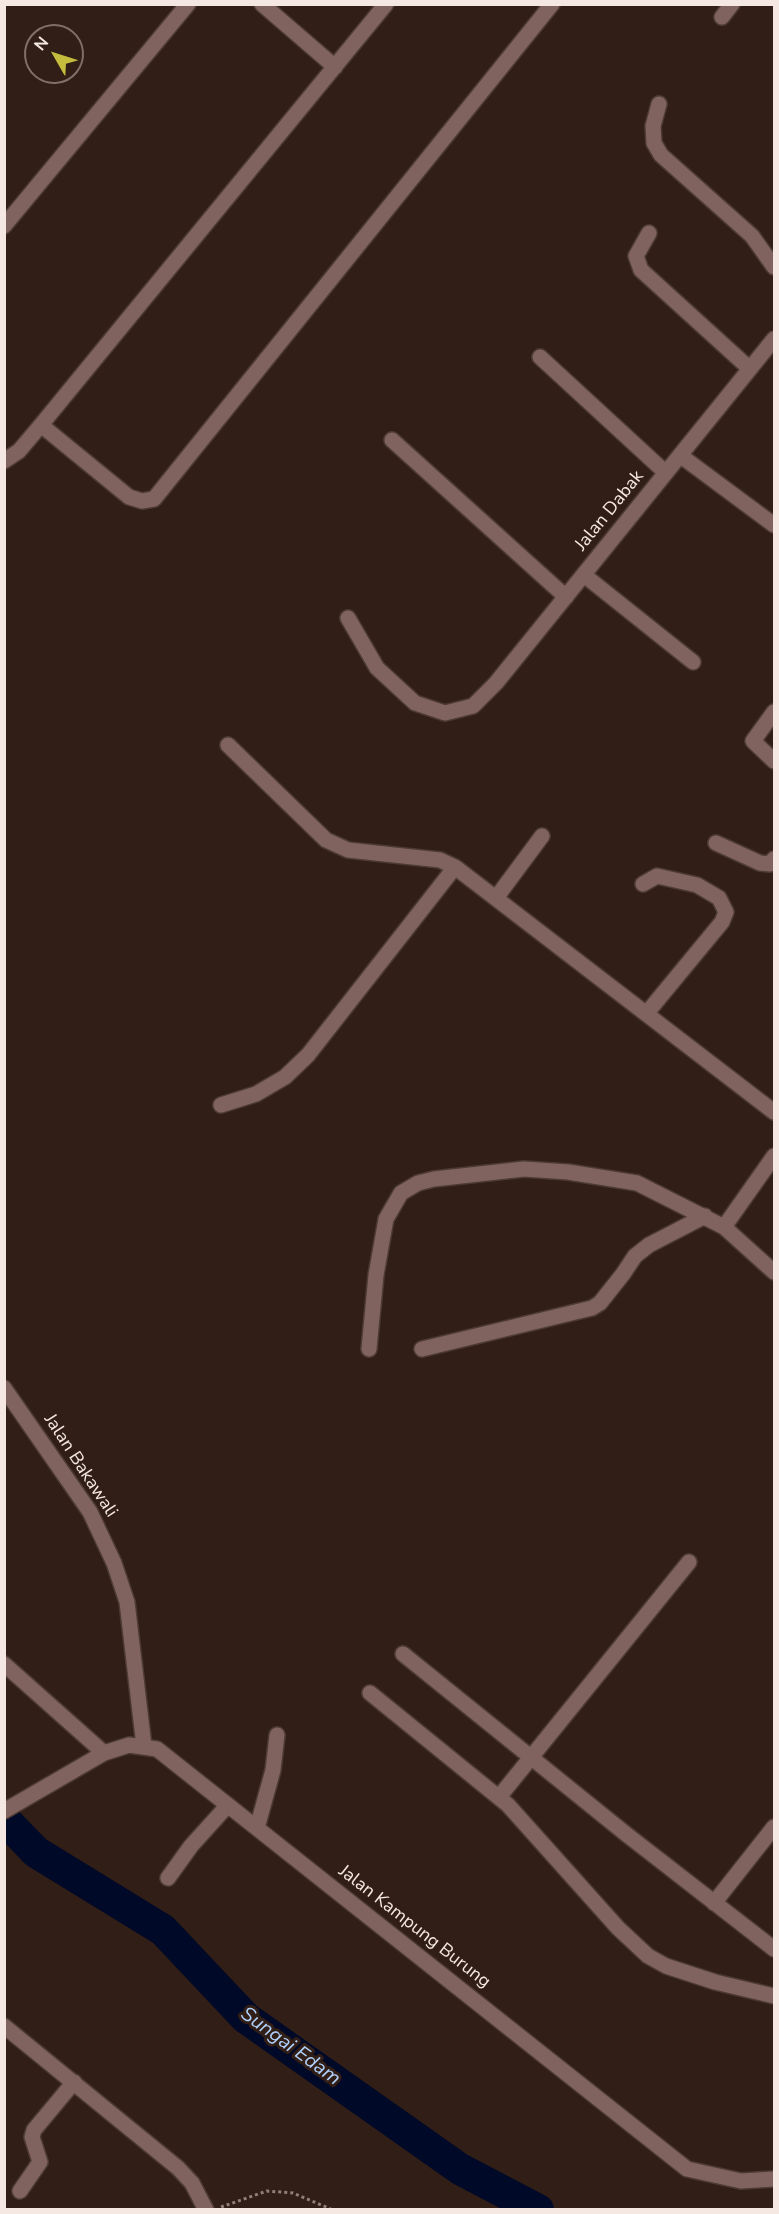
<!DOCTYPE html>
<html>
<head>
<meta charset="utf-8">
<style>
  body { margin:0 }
  #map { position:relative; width:779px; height:2214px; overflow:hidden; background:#311e16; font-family:"Nunito Sans",sans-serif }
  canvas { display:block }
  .frame { position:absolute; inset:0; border:6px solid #f5e8e2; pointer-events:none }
  .north { position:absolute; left:24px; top:24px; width:60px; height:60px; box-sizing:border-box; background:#311e16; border:2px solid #7f6f68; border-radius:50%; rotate:309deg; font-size:16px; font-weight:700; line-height:24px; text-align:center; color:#f5e8e2 }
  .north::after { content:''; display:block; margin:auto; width:21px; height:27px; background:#c4bd3e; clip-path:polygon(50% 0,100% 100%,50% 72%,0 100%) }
</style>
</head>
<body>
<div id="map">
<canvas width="779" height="2214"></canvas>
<div class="frame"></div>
<div class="north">N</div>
</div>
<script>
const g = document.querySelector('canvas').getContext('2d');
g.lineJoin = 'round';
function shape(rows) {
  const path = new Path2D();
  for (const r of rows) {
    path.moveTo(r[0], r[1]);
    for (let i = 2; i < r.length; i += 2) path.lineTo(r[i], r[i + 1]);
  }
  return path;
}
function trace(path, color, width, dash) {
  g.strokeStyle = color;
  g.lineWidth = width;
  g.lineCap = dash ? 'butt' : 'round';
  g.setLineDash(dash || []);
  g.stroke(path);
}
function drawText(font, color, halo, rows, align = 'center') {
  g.font = font + ' "Nunito Sans",sans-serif';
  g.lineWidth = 6;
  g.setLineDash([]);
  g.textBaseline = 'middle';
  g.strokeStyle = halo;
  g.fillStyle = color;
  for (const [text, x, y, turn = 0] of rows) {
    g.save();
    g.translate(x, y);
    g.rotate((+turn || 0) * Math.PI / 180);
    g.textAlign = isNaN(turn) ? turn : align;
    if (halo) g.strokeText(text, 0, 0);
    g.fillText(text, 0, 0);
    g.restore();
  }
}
trace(shape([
  [4,1819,36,1852,163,1930,246,2018,460,2169,538,2210]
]), '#000927', 32);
const minor = shape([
  [262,4,335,67],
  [722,17,732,4],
  [659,104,653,126,654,143,661,155,752,236,774,267],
  [4,226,188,4],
  [649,233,636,256,641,270,750,369],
  [540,357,666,473],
  [41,425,129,497,142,501,154,499,552,4],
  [392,440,566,597],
  [681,456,774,525],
  [4,461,19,451,41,425,386,4],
  [584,575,693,662],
  [348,618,377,668,415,703,445,713,473,706,496,683,774,339],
  [774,712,753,741,774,761],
  [228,745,326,840,348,850,440,860,455,867,774,1112],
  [716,843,760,863,770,864,774,859],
  [643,884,657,876,697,885,719,898,726,912,722,922,646,1014],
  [496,898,542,836],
  [221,1105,256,1094,285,1077,308,1055,455,867],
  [724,1227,774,1156],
  [369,1349,376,1275,386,1219,401,1193,418,1183,434,1179,524,1169,568,1172,637,1183,724,1227,774,1272],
  [422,1349,592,1308,600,1303,623,1274,635,1256,649,1245,705,1216],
  [4,1388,90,1512,114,1563,127,1602,144,1746],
  [403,1654,626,1834,774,1949],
  [4,1664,104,1753],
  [370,1693,508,1805,618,1928,648,1956,666,1966,715,1982,774,1996],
  [499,1797,689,1562],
  [4,1811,104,1753,129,1745,157,1749,687,2169,741,2181,774,2179],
  [257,1828,273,1770,277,1735],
  [168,1878,191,1846,228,1805],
  [714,1903,774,1827],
  [4,2026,178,2168,192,2183,206,2210],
  [20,2191,40,2162,32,2137,34,2130,74,2082]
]);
trace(minor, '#4c3a33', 18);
trace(shape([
  [221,2207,267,2191,293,2193,333,2210]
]), '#908079', 3, [3, 3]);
trace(minor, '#80635e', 15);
drawText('18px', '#f5e8e2', '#311e16', [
  ["Jalan Dabak",610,511,-51],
  ["Jalan Bakawali",80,1466,57],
  ["Jalan Kampung Burung",414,1927,38]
]);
drawText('italic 20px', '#b0d1fb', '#311e16', [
  ["Sungai Edam",290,2047,36]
]);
</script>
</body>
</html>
